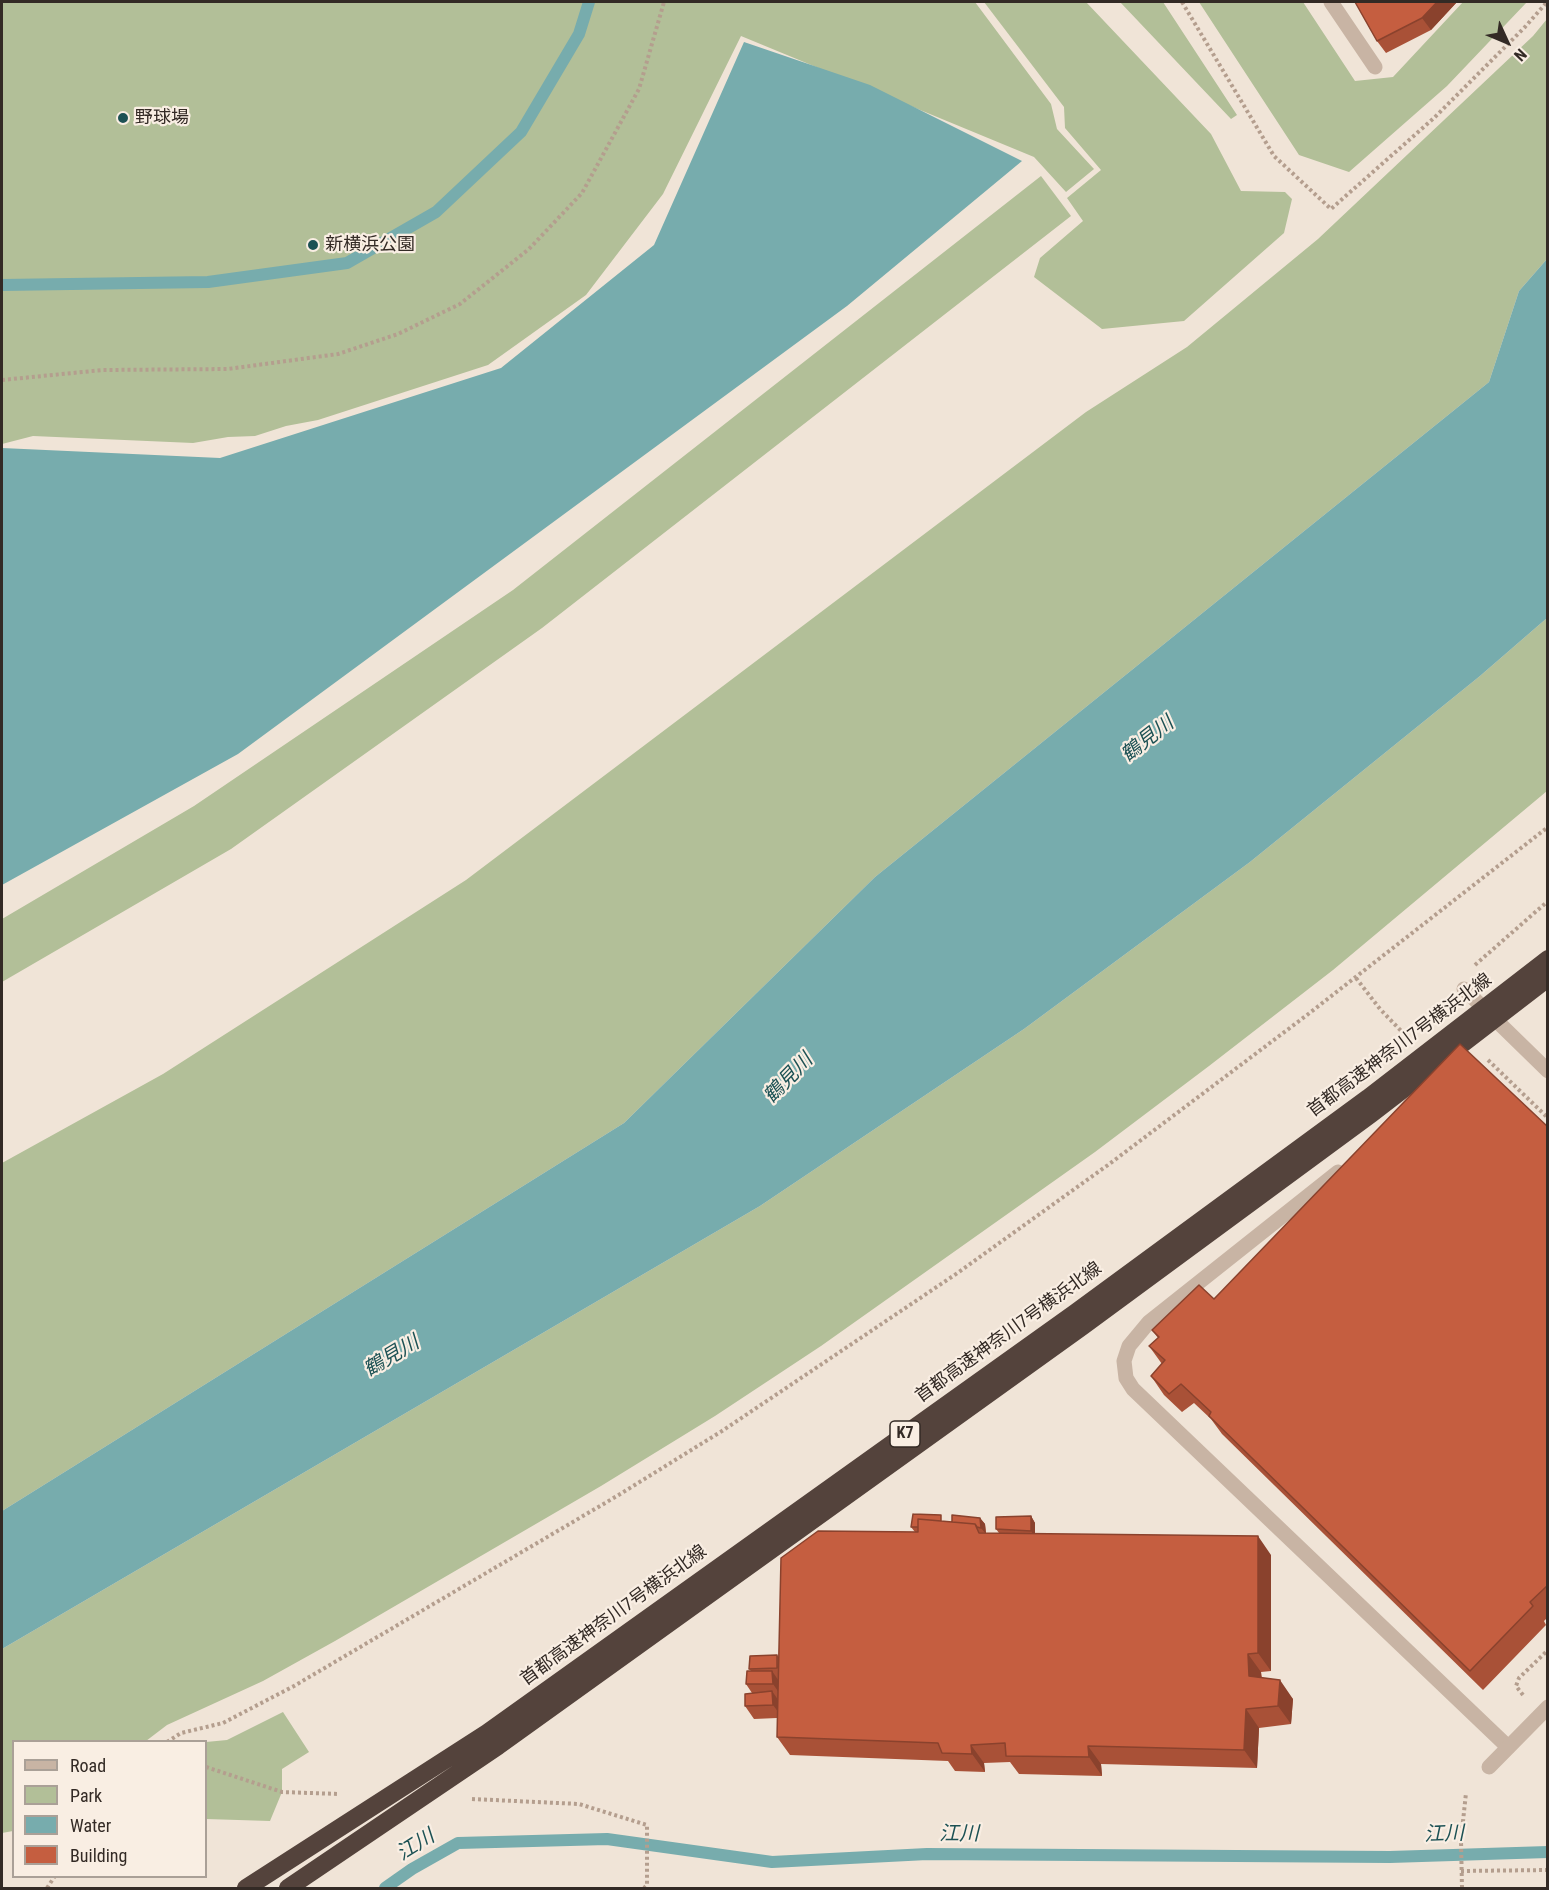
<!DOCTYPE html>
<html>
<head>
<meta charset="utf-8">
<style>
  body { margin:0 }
  #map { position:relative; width:1549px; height:1890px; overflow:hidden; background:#f0e4d7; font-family:"Roboto Condensed",sans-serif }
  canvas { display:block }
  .frame { position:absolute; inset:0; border:3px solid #332a25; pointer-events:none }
  .legend { position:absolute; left:12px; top:1740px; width:195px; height:138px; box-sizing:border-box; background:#f9eee3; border:2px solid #aaa097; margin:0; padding:8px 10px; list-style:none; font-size:18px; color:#332a25 }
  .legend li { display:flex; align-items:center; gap:12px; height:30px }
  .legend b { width:30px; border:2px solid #aaa097 }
  .north { position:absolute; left:1477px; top:12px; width:60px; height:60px; -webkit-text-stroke:4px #f9eee3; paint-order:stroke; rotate:134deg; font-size:16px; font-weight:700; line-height:24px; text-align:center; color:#332a25 }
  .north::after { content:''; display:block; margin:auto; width:21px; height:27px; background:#332a25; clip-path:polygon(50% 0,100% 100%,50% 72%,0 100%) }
</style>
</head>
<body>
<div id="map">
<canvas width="1549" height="1890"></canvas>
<div class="frame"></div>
<ul class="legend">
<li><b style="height:8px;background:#c8b4a4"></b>Road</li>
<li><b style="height:16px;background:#b2bf98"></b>Park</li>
<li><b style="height:16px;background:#77acad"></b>Water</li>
<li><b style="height:16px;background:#c55e40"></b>Building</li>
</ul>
<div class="north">N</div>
</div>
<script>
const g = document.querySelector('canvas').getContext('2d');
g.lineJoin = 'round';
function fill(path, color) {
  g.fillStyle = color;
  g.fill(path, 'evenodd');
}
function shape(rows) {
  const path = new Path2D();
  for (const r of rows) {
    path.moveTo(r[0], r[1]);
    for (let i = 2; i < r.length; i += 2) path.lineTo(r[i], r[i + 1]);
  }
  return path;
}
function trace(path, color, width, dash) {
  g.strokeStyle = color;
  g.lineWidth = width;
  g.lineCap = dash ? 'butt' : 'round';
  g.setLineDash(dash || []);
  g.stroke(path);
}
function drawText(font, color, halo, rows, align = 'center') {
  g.font = font + ' "Roboto Condensed","Noto Sans JP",sans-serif';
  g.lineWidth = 4.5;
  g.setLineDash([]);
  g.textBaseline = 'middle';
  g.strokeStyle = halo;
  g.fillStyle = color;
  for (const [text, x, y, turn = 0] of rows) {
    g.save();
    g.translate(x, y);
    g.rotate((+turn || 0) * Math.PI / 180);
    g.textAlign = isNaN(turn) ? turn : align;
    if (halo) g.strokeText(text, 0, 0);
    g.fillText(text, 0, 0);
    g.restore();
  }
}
fill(shape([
  [2,2,975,2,1051,104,1057,129,1094,169,1066,192,1034,157,741,36,663,194,586,295,488,365,318,420,286,426,255,436,228,437,193,443,33,436,2,444],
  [984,2,1086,2,1211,134,1241,191,1285,192,1292,199,1284,233,1184,321,1102,329,1034,277,1040,258,1083,221,1067,198,1101,170,1065,128,1064,107],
  [1120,2,1163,2,1237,115,1231,119],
  [1199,2,1303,2,1355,81,1393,77,1463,2,1527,2,1447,86,1349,172,1299,155],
  [1547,19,1547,259,1519,291,1489,382,875,877,624,1123,2,1511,2,1163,163,1074,466,880,1086,412,1187,347,1318,239,1533,36],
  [1041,176,1071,216,542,628,231,849,2,982,2,919,194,806,513,590],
  [1547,618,1547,791,1333,970,1209,1066,1095,1152,821,1346,715,1416,601,1486,335,1641,263,1681,167,1725,146,1741,14,1742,13,1831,2,1833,2,1649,760,1206,1024,1029,1250,862,1480,676],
  [283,1712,309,1752,282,1769,282,1792,270,1821,206,1819,206,1742,227,1740]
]), '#b2bf98');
fill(shape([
  [744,42,870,85,1022,161,847,306,238,754,2,885,2,448,220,458,501,368,654,245],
  [1547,259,1547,618,1480,676,1250,862,1024,1029,760,1206,2,1649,2,1511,624,1123,875,877,1489,382,1519,291]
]), '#77acad');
trace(shape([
  [2,285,208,282,347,263,436,212,521,132,579,34,589,2],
  [385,1888,412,1869,458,1843,607,1839,772,1862,927,1854,1390,1857,1548,1852]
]), '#77acad', 12);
trace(shape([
  [1182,2,1274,156,1331,209,1434,118,1525,27,1547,2],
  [2,380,103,370,228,369,338,354,398,334,460,304,529,249,582,193,639,89,664,2],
  [1475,965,1548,901],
  [1356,978,1380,1009,1405,1035],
  [1488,1060,1548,1118],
  [1523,1695,1516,1686,1519,1678,1548,1650],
  [167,1742,181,1733,223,1723,294,1686,617,1496,722,1431,959,1272,1108,1165,1307,1015,1548,827],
  [206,1767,282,1792,339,1794],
  [472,1799,579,1804,647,1825,647,1885,644,1888],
  [1461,1871,1548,1870],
  [47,1888,55,1876],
  [1462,1888,1461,1840,1466,1793]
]), '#b49e8e', 4, [3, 3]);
trace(shape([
  [1464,989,1548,1071],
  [1338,1172,1149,1322,1129,1346,1124,1361,1126,1378,1133,1389,1508,1747]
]), '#c8b4a4', 15);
trace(shape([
  [1331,2,1375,67],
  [1489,1767,1548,1707]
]), '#c8b4a4', 15);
trace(shape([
  [246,1888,487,1733,1075,1313,1368,1098,1548,959],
  [288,1888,498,1746,1083,1326,1371,1114,1548,978]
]), '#54433c', 18);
fill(shape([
  [1355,2,1457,2,1431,30,1386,53,1377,41],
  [1548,1127,1548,1617,1544,1621,1546,1625,1483,1690,1222,1434,1211,1419,1194,1403,1182,1412,1164,1395,1151,1376,1162,1364,1149,1346,1158,1338,1152,1330],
  [1031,1516,1035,1523,1035,1533,1271,1555,1271,1671,1261,1672,1262,1678,1293,1699,1291,1724,1259,1728,1257,1768,1101,1764,1102,1776,1019,1774,1010,1762,984,1763,985,1772,955,1771,948,1761,790,1755,777,1737,777,1718,754,1719,745,1706,752,1693,746,1684,751,1671,749,1669,777,1655,779,1658,915,1532,911,1527,945,1522,952,1522,980,1518,985,1524,986,1533,999,1533,996,1529]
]), '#a95137');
fill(shape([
  [1437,2,1457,2,1431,30,1422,18],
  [1031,1516,1035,1523,1035,1537,1031,1531],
  [980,1518,985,1524,986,1534,981,1528],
  [1258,1536,1271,1555,1271,1671,1258,1653],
  [1248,1654,1261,1672,1262,1695,1249,1676],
  [772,1671,781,1684,782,1697,773,1684],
  [1280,1680,1293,1699,1291,1724,1278,1706],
  [772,1691,781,1704,782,1717,773,1705],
  [1246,1709,1259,1728,1257,1768,1244,1750],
  [971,1745,984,1763,985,1772,972,1754],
  [1088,1746,1101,1764,1102,1776,1089,1757]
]), '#8a422d');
const building = shape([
  [1355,2,1437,2,1422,18,1377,41,1355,2],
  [1460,1044,1548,1127,1548,1585,1530,1602,1533,1606,1470,1671,1209,1416,1211,1412,1181,1384,1169,1394,1151,1376,1165,1360,1149,1346,1159,1337,1152,1330,1199,1285,1214,1299,1460,1044],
  [913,1514,941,1515,941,1521,918,1519,918,1527,911,1527,913,1514],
  [952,1515,980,1518,981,1528,977,1527,975,1524,952,1522,952,1515],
  [1031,1516,1031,1531,996,1529,996,1517,1031,1516],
  [918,1519,975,1524,979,1533,1258,1536,1258,1653,1248,1654,1249,1676,1280,1680,1278,1706,1246,1709,1244,1750,1088,1746,1089,1757,1006,1756,1005,1743,971,1745,972,1754,942,1753,938,1743,777,1737,781,1558,818,1531,918,1532,918,1519],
  [777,1655,777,1668,749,1669,750,1656,777,1655],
  [747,1671,772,1671,773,1684,746,1684,747,1671],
  [772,1691,773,1705,745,1706,745,1694,772,1691]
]);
fill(building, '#c55e40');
trace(building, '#8a422d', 1.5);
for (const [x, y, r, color] of [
  [123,118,6,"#1c5154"],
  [313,245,6,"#1c5154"]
]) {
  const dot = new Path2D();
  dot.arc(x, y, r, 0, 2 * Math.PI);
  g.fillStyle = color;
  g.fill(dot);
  trace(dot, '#f9eee3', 2);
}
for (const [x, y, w] of [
  [905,1434,30]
]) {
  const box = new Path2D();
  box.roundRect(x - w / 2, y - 13, w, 26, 4.5);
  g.fillStyle = '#f9eee3';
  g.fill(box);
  trace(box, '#332a25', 1.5);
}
drawText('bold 16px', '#332a25', null, [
  ["K7",905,1434]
]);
drawText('18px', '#332a25', '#f9eee3', [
  ["野球場",135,118],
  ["新横浜公園",325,245]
], 'left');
drawText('18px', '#332a25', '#f9eee3', [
  ["首都高速神奈川7号横浜北線",1400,1046,-37],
  ["首都高速神奈川7号横浜北線",1009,1333,-36],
  ["首都高速神奈川7号横浜北線",614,1616,-36]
]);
drawText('italic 20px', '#1c5154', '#f9eee3', [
  ["鶴見川",1148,740,-38],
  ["鶴見川",789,1079,-46],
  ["鶴見川",392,1357,-31],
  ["江川",959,1835],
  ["江川",1444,1835,-2],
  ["江川",416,1846,-32]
]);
</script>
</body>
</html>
